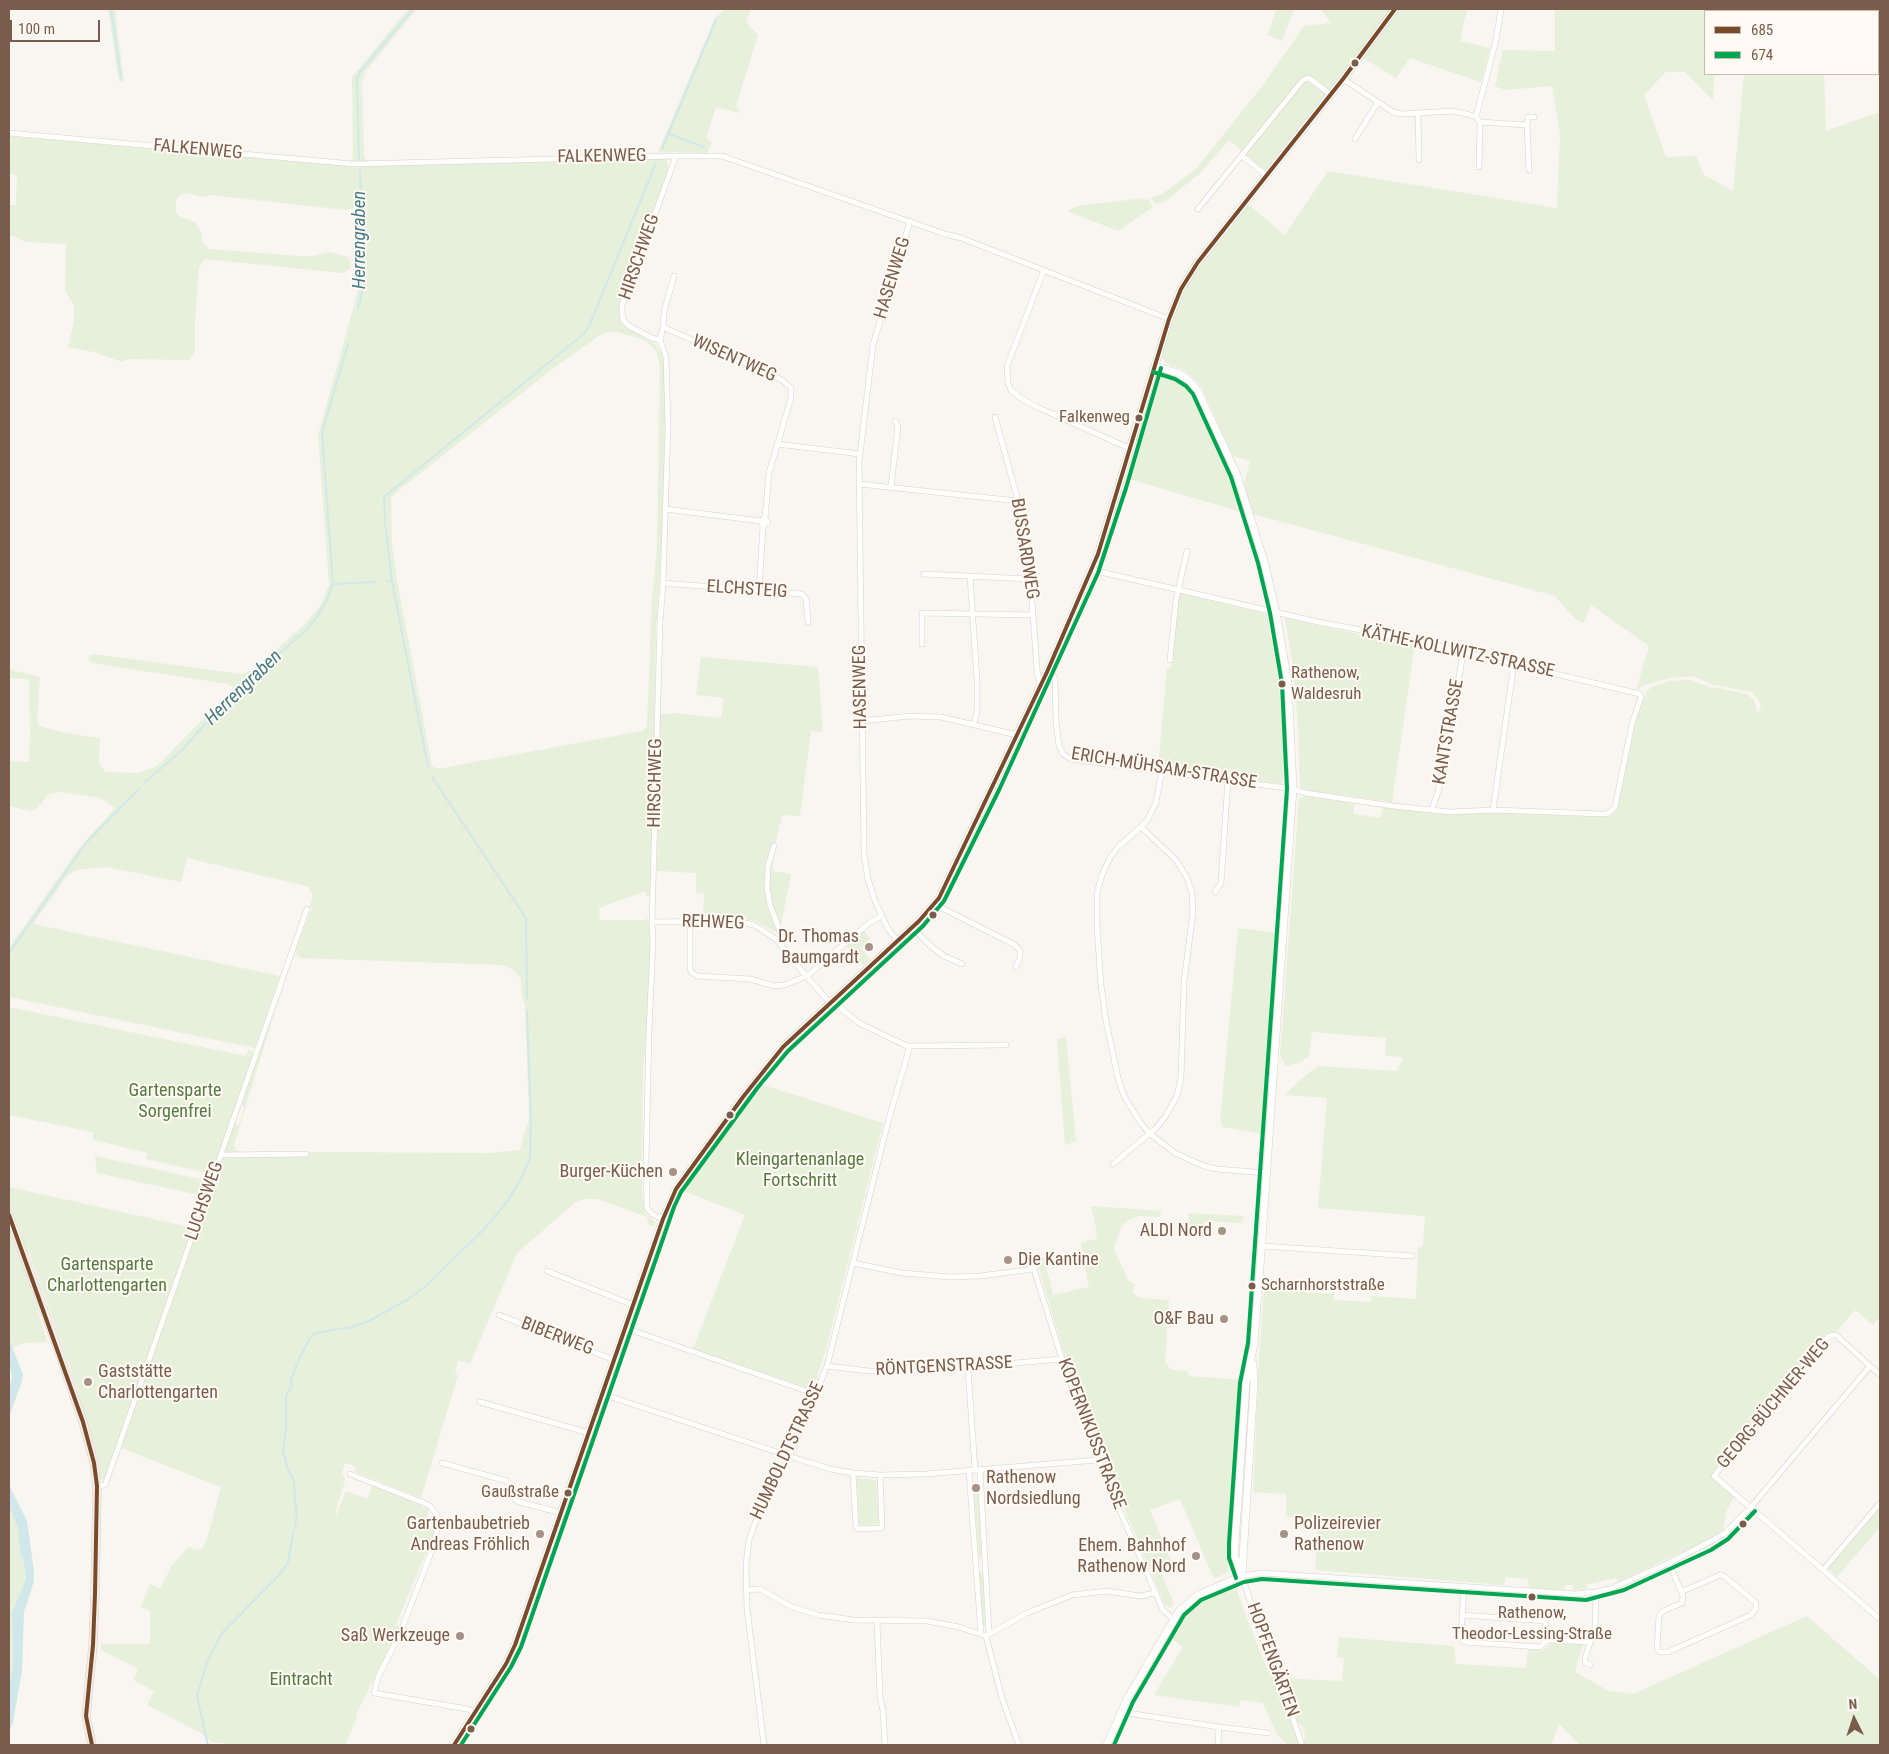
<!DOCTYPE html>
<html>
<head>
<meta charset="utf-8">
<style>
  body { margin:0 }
  #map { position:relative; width:1889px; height:1754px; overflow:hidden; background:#f9f5f0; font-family:"Roboto Condensed",sans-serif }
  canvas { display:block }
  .frame { position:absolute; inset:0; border:10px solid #7a5c4d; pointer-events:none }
  .legend { position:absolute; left:1704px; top:10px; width:175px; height:65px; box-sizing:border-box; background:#fffaf3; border:1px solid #cabbb1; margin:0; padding:6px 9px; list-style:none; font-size:15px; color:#7a5c4d }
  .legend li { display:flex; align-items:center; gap:10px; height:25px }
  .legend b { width:25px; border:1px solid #cabbb1 }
  .north { position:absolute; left:1829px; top:1694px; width:50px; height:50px; -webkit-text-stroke:4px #fffaf3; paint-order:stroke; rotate:356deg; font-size:14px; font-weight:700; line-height:20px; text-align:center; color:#7a5c4d }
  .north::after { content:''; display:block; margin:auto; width:18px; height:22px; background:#7a5c4d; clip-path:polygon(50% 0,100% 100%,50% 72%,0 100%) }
  .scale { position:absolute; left:10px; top:20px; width:90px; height:22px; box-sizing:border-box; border:2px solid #7a5c4d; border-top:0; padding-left:6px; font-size:15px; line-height:18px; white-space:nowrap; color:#7a5c4d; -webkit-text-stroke:4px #fffaf3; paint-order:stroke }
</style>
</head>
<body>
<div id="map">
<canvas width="1889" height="1754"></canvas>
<div class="frame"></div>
<ul class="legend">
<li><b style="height:6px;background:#7a4b2a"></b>685</li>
<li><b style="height:6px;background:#00a651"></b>674</li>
</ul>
<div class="north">N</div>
<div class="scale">100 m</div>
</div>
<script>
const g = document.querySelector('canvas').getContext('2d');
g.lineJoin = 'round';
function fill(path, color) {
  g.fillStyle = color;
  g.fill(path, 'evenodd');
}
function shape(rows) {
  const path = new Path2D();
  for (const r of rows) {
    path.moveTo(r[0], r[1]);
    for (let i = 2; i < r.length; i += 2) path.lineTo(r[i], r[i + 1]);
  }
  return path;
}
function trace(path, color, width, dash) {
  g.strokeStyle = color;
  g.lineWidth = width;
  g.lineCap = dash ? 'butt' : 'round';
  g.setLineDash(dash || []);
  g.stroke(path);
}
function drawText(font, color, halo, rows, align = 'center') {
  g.font = font + ' "Roboto Condensed",sans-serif';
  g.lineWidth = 4;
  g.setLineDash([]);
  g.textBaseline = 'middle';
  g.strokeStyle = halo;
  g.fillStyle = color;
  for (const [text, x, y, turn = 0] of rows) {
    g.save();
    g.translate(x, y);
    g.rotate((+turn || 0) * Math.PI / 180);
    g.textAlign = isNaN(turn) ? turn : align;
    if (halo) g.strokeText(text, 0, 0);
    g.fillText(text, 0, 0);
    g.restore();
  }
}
fill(shape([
  [108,9,115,9,124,82,119,82],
  [408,9,417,9,366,71,362,84,364,157,367,161,350,161,353,158,352,77],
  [725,9,751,9,746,22,758,35,736,106,739,109,738,113,716,107,706,138,712,143,707,153,658,152,715,18],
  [1277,9,1294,9,1282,41,1267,35],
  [1321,9,1392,9,1266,172,1229,140,1199,174,1163,203,1158,203,1156,205,1151,198,1162,194,1196,169,1266,81,1304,26,1331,23],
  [1398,9,1467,9,1460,41,1490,48,1481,82,1410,58,1396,78,1363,58],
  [1555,9,1717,9,1717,11,1705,11,1705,74,1714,74,1713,101,1685,72,1666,72,1644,95,1666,157,1696,156,1704,175,1733,191,1744,74,1824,74,1826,131,1880,112,1880,1317,1873,1325,1855,1310,1837,1331,1825,1335,1753,1421,1712,1473,1717,1482,1734,1497,1727,1510,1723,1530,1708,1540,1618,1582,1616,1578,1587,1584,1587,1589,1573,1590,1573,1585,1565,1585,1564,1590,1529,1588,1528,1579,1506,1577,1504,1585,1315,1570,1318,1520,1288,1517,1286,1515,1286,1494,1253,1492,1259,1358,1264,1290,1334,1294,1334,1300,1371,1302,1371,1296,1416,1299,1418,1248,1423,1246,1425,1216,1318,1208,1327,1098,1285,1095,1300,1080,1318,1066,1397,1071,1403,1058,1385,1055,1386,1038,1312,1032,1309,1056,1301,1062,1286,1066,1280,1055,1299,798,1306,796,1346,802,1354,804,1354,814,1380,818,1383,807,1443,814,1493,813,1606,817,1613,814,1617,809,1635,722,1647,691,1652,687,1670,681,1691,680,1714,689,1714,687,1746,694,1754,700,1758,714,1761,706,1758,699,1752,692,1714,685,1692,676,1670,678,1644,685,1636,690,1649,646,1591,605,1584,623,1575,619,1555,596,1253,514,1244,485,1250,461,1233,456,1202,388,1193,377,1182,369,1166,363,1161,356,1172,318,1191,278,1208,254,1248,204,1285,235,1328,171,1557,208,1560,134,1552,86,1505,90,1495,86,1503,50,1555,51],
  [9,136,345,166,662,158,666,160,668,164,668,171,649,221,620,306,619,314,622,322,627,327,656,345,662,355,665,367,665,422,662,546,656,628,651,895,647,896,646,891,599,908,600,920,646,920,647,918,649,918,651,965,643,1076,642,1194,645,1213,655,1222,654,1227,648,1223,647,1217,645,1216,597,1199,583,1199,576,1202,517,1253,470,1364,458,1360,455,1374,458,1375,421,1498,358,1473,355,1471,355,1466,345,1463,342,1473,345,1481,335,1511,337,1515,346,1491,368,1499,373,1485,429,1509,425,1525,436,1529,396,1624,400,1626,357,1713,356,1720,345,1745,240,1745,212,1742,201,1733,147,1705,154,1691,133,1680,138,1669,101,1650,101,1644,150,1644,150,1611,141,1607,150,1584,160,1589,171,1567,188,1547,196,1550,202,1549,207,1539,221,1487,121,1448,198,1227,202,1226,201,1222,222,1158,306,1152,489,1153,520,1150,529,1118,525,1005,522,996,521,980,514,970,502,965,301,958,296,954,295,950,312,908,310,906,313,893,309,891,310,887,187,858,181,882,106,867,75,870,67,876,33,924,280,976,255,1048,9,997,9,948,80,847,115,808,101,798,60,792,49,794,37,808,31,811,9,806,9,761,29,762,30,735,29,679,9,678,9,669,40,677,37,721,39,726,66,733,99,738,100,739,99,762,105,772,138,773,153,768,160,763,233,688,228,684,92,663,89,660,89,655,93,654,241,674,254,670,305,624,320,606,329,585,318,435,358,291,359,279,356,208,346,210,211,195,202,197,186,193,179,196,176,200,176,213,179,216,195,222,201,232,203,243,209,249,300,256,312,256,330,252,348,257,351,264,350,269,343,273,204,259,199,268,195,321,195,351,189,360,128,359,122,362,94,352,68,347,74,321,74,305,65,290,66,244,25,242,13,236,9,236,9,205,16,205,17,175,9,174],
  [609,332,618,332,646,341,656,351,660,365,657,546,652,599,647,726,642,731,437,769,432,766,397,580,392,545,391,498,398,491,547,373,600,335],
  [1145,198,1146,200,1148,199,1153,207,1118,231,1067,211,1077,206],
  [1163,376,1177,378,1186,383,1203,411,1230,477,1241,512,1126,478,1153,384],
  [1178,593,1267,614,1278,680,1283,729,1283,780,1280,784,1158,767,1167,668,1171,667],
  [1285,618,1381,639,1384,637,1415,644,1392,802,1305,790,1300,787,1298,725,1292,659],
  [701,657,818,667,823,732,811,731,800,816,782,815,776,840,772,871,791,874,779,934,755,921,735,917,703,918,704,894,696,893,696,873,657,871,660,715,675,713,721,718,724,698,696,695],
  [1238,928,1277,933,1263,1134,1223,1127,1220,1121],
  [863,930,870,939,861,948,870,959,863,965,846,945],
  [287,971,234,1145,236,1150,240,1152,227,1152,225,1151,234,1124,239,1125,244,1107,241,1104],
  [9,1007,246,1056,248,1050,251,1050,253,1054,212,1174,146,1159,148,1153,93,1140,93,1132,9,1115],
  [1066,1037,1076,1141,1065,1145,1057,1039],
  [760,1084,883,1123,828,1342,814,1387,811,1389,693,1349,745,1215,684,1191],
  [95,1156,209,1181,204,1196,101,1174,97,1173],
  [9,1187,194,1228,106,1479,101,1479,97,1455,74,1378,29,1252,26,1251,19,1227,17,1226,13,1211,11,1212,9,1204],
  [1091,1206,1161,1211,1160,1217,1139,1216,1128,1220,1121,1227,1114,1249,1128,1280,1135,1285,1132,1291,1138,1298,1169,1300,1165,1362,1171,1370,1187,1371,1189,1376,1240,1380,1228,1572,1214,1579,1180,1499,1150,1510,1172,1563,1160,1570,1174,1604,1171,1608,1165,1605,1085,1415,1066,1360,1038,1265,1038,1258,1044,1257,1053,1295,1089,1287,1081,1243,1096,1239,1097,1233],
  [1189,1213,1244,1216,1242,1223,1204,1221,1203,1236,1194,1236,1187,1230],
  [9,1231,11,1232,33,1292,47,1342,24,1343,13,1348,9,1338],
  [857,1478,876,1480,879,1524,859,1525],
  [978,1490,982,1557,979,1558,974,1491],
  [9,1506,18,1528,20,1553,23,1559,26,1578,12,1613,13,1667,9,1682],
  [1880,1508,1880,1527,1837,1577,1828,1568],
  [979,1572,983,1572,985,1626,983,1625],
  [1235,1585,1249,1624,1268,1671,1278,1682,1299,1745,1288,1745,1277,1735,1263,1703,1240,1700,1239,1707,1154,1695,1183,1647,1169,1637,1183,1614,1202,1599],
  [1807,1616,1880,1680,1880,1745,1580,1745,1559,1724,1551,1745,1304,1745,1305,1732,1302,1725,1297,1722,1284,1681,1280,1678,1342,1681,1344,1658,1337,1657,1339,1637,1454,1646,1456,1664,1526,1668,1528,1649,1544,1650,1551,1643,1583,1644,1575,1672,1609,1691,1633,1694]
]), '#e7f0db');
fill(shape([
  [9,1338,23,1375,22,1381,9,1417,9,1390,12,1377,9,1362],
  [9,1485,27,1521,34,1571,34,1581,24,1612,22,1671,13,1722,9,1734,9,1682,13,1667,12,1613,26,1578,23,1559,20,1553,18,1528,9,1506]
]), '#d0e8ea');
trace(shape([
  [111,9,121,78],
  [669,134,704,147],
  [662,149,716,20],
  [359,160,357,79,360,72,413,9],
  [358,310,364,284,360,170],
  [387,581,392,581],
  [333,584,375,582],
  [428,767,392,581,385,522,384,497,585,333,590,324,656,163],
  [432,777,526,918,527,999],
  [144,783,182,750,224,703,306,630,317,617,327,600,333,584,322,433,348,344],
  [9,953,86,843,140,788],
  [295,1526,297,1513,295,1503,294,1481,287,1467,283,1450,286,1429,286,1396,292,1386,291,1380,299,1359,310,1338,316,1333,351,1327,367,1322,407,1300,427,1285,484,1229,507,1202,522,1177,530,1158,531,1119,527,1011],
  [208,1745,197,1696,207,1662,222,1633,282,1572,288,1562,294,1530]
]), '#d0e8ea', 2);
const street = shape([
  [1343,79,1393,112,1402,114,1452,111,1467,114,1476,117,1480,122,1527,125,1529,170],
  [1418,114,1419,160],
  [1476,117,1496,40,1501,9],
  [1527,125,1528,117,1534,117],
  [9,133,353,164,676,156,722,156,945,234,961,238,1169,319],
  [1355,139,1378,102],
  [1242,156,1266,175],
  [1479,167,1480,122],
  [1198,209,1303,80,1309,78,1331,95],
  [1044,270,1007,366,1008,383,1011,390,1019,397,1037,407,1131,449],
  [663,327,782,380,791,388,791,398,769,473,765,518,768,522,763,526,761,521,765,518],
  [660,340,663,327,664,312,674,276],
  [995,417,1018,501,1029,559,1037,670,1040,685],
  [777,444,860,454],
  [859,484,1018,501],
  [891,487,898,426,895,421],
  [665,509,761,521],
  [924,574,1030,579],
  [970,576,977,680,977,711,974,724],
  [663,583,802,594,806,599,808,622],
  [759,591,763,526],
  [922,644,922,613,1033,615],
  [1170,660,1176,600,1187,551],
  [1047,672,1053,675,1055,679,1056,721,1059,746,1063,754,1071,759,1293,789,1305,793,1393,806,1450,812,1493,810,1603,814,1609,813,1615,807,1632,724,1641,697,1640,694,1409,639,1318,622,1092,570],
  [862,721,910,716,941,717,1017,735],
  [1162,771,1156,802,1148,819,1141,827,1118,847,1110,858,1102,875,1097,893,1097,926,1101,985,1106,1021,1118,1078,1124,1096,1140,1122,1149,1133,1175,1153,1204,1166,1217,1169,1266,1173],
  [1432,809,1438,792,1445,758,1448,727,1454,707,1463,653],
  [1493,810,1514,664],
  [774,846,768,866,767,887,770,905,781,934,782,945],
  [1215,892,1221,883,1228,780],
  [934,904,1015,945,1020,951,1020,957,1016,967],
  [652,922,736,921,754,925,776,939,800,969,830,1003],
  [690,922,690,967,691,972,697,976,750,979,774,986,784,985,807,976,869,923,881,916],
  [912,928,932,947,944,956,962,964],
  [898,941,888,929,875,901,868,879,864,854,859,463,873,345,910,221],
  [832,1001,859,1023,907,1046,1006,1045],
  [221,1155,306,1154],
  [1113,1164,1156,1128,1165,1117,1177,1096,1181,1078,1184,982,1193,912,1192,892,1187,878,1176,860,1141,827],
  [663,1219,652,1214,647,1208,646,1162,649,1030,653,943,652,922,660,622,663,583,668,426,666,357,660,340,652,338,629,326,623,320,622,312,622,305,676,156],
  [1262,1246,1412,1256],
  [853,1263,902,1273,950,1277,980,1276,1034,1269],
  [1034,1263,1034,1269,1062,1359,1098,1460,1163,1610,1173,1619],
  [547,1271,633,1305],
  [499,1315,614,1360],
  [625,1328,815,1394],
  [827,1366,869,1371,922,1371,1062,1359],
  [968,1368,975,1470],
  [1880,1375,1836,1335,1832,1335,1827,1338,1714,1476,1880,1619],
  [602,1394,789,1456,830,1469,853,1473,880,1475,926,1474,1098,1460],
  [480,1402,589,1433],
  [442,1463,507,1481,513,1486,512,1493,516,1501,561,1513],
  [980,1470,989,1634],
  [969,1471,981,1634],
  [853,1473,856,1527,858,1529,881,1528,882,1526,880,1475],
  [350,1474,429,1505,437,1515,438,1523,435,1540,429,1558,399,1636,379,1675,374,1693,467,1709,475,1712],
  [97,1486,105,1485,307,909],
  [1669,1563,1683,1596,1682,1603,1663,1611,1659,1616,1657,1649,1660,1652,1668,1652,1751,1615,1756,1608,1756,1603,1724,1576,1720,1575,1683,1591],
  [1823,1570,1880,1503],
  [1464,1587,1461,1638,1464,1642,1540,1647,1547,1640,1591,1642],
  [746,1590,760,1589,792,1607,818,1615,854,1620,927,1621,959,1627,986,1636,1027,1613,1072,1595,1107,1591,1140,1596,1155,1593],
  [1462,1615,1545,1621,1547,1640],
  [877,1621,880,1697,883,1711,885,1745],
  [986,1636,1002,1698,1019,1745],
  [1590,1665,1585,1662,1585,1658,1595,1628,1596,1592],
  [1121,1712,1219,1727,1268,1733],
  [764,1745,747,1609,746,1564,749,1540,760,1509,793,1449,827,1366,888,1122,910,1046],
  [1218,1745,1219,1727],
  [1302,1745,1281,1683,1272,1667,1242,1576,1262,1573,1576,1594,1596,1592,1610,1589,1669,1563,1724,1534,1751,1507,1870,1366]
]);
const secondary = shape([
  [1155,366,1178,373,1190,381,1198,391,1237,475,1264,561,1276,612,1288,683,1293,789,1261,1253,1254,1344,1246,1383,1235,1543,1235,1557,1242,1576],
  [1242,1573,1254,1383,1253,1364],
  [454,1745,506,1664,515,1645,663,1219,676,1189,743,1097,783,1047,919,921,939,898,1047,672,1098,554,1169,319,1181,289,1198,262,1343,79,1395,9],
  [1107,1745,1127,1699,1179,1611,1198,1595,1242,1576]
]);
const primary = shape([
  [9,1215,53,1335,83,1422,94,1463,97,1486,95,1594,93,1645,86,1716,92,1745]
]);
trace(street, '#d7d1cb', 6);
trace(secondary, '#d9d2cb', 8);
trace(primary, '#dad1cc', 9);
trace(street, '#fefefd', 5);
trace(secondary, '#fefefd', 7);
trace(primary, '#f3eee8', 8);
trace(shape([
  [9,1215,83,1422,94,1463,97,1486,95,1594,93,1645,86,1716,92,1745],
  [454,1745,506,1664,515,1645,663,1219,676,1189,743,1097,783,1047,919,921,939,898,1047,672,1098,554,1169,319,1181,289,1198,262,1343,79,1395,9]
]), '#7a4b2a', 4);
trace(shape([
  [1153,372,1175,379,1186,386,1193,394,1231,477,1258,563,1270,613,1282,684,1287,789,1248,1343,1240,1383,1229,1543,1229,1558,1236,1578],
  [461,1745,511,1667,521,1647,674,1207,681,1192,758,1087,788,1051,923,926,944,901,999,790,1098,573,1126,488,1161,368],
  [1114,1745,1133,1702,1184,1615,1201,1600,1244,1582,1262,1579,1586,1600,1624,1590,1711,1550,1728,1539,1755,1511]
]), '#00a651', 4);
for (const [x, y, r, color] of [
  [1355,63,4.5,"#7a5c4d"],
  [1139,418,4.5,"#7a5c4d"],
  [1282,684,4.5,"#7a5c4d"],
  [933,915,4.5,"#7a5c4d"],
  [869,947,5,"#a69286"],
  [730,1115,4.5,"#7a5c4d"],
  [673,1172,5,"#a69286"],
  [1222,1231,5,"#a69286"],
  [1008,1260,5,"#a69286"],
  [1252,1286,4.5,"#7a5c4d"],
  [1224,1319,5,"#a69286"],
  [88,1382,5,"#a69286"],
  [976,1488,5,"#a69286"],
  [568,1493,4.5,"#7a5c4d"],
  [1743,1524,4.5,"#7a5c4d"],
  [540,1534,5,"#a69286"],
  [1284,1534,5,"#a69286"],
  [1196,1556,5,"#a69286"],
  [1532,1597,4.5,"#7a5c4d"],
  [460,1636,5,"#a69286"],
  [471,1729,4.5,"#7a5c4d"]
]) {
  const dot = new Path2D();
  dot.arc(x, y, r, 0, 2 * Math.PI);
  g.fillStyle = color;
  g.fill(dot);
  trace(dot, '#fffaf3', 2);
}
drawText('17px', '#7a5c4d', '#fffaf3', [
  ["Falkenweg",1130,418],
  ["Rathenow,",1291,674,"left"],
  ["Waldesruh",1291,695,"left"],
  ["Scharnhorststraße",1261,1286,"left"],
  ["Gaußstraße",559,1493],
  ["Rathenow,",1532,1614,"center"],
  ["Theodor-Lessing-Straße",1532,1635,"center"]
], 'right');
drawText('18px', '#7a5c4d', '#fffaf3', [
  ["FALKENWEG",198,150,5],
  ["FALKENWEG",602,157,-1],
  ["HIRSCHWEG",640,257,-71],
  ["HASENWEG",893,278,-73],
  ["WISENTWEG",734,359,24],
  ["BUSSARDWEG",1024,549,81],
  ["ELCHSTEIG",747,590,4],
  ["KÄTHE-KOLLWITZ-STRASSE",1458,652,12],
  ["HASENWEG",861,687,-91],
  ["KANTSTRASSE",1449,732,-80],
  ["ERICH-MÜHSAM-STRASSE",1164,769,9],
  ["HIRSCHWEG",656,783,-89],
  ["REHWEG",713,923,2],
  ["LUCHSWEG",205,1201,-71],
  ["BIBERWEG",557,1337,21],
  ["RÖNTGENSTRASSE",944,1367,-3],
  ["GEORG-BÜCHNER-WEG",1774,1404,-50],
  ["KOPERNIKUSSTRASSE",1091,1434,69],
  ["HUMBOLDTSTRASSE",788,1451,-65],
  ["HOPFENGÄRTEN",1272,1660,70]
]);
drawText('18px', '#7a5c4d', '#fffaf3', [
  ["Dr. Thomas",859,937],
  ["Baumgardt",859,958],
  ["Burger-Küchen",663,1172],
  ["ALDI Nord",1212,1231],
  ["Die Kantine",1018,1260,"left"],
  ["O&F Bau",1214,1319],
  ["Gaststätte",98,1372,"left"],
  ["Charlottengarten",98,1393,"left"],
  ["Rathenow",986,1478,"left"],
  ["Nordsiedlung",986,1499,"left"],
  ["Gartenbaubetrieb",530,1524],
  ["Andreas Fröhlich",530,1545],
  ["Polizeirevier",1294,1524,"left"],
  ["Rathenow",1294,1545,"left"],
  ["Ehem. Bahnhof",1186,1546],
  ["Rathenow Nord",1186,1567],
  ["Saß Werkzeuge",450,1636]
], 'right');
drawText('18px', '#537a41', '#fffaf3', [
  ["Gartensparte",175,1091],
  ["Sorgenfrei",175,1112],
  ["Kleingartenanlage",800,1160],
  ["Fortschritt",800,1181],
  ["Gartensparte",107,1265],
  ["Charlottengarten",107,1286],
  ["Eintracht",301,1680]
]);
drawText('italic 19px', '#437c86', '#fffaf3', [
  ["Herrengraben",360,240,-90],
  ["Herrengraben",244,688,-44]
]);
</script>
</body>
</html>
